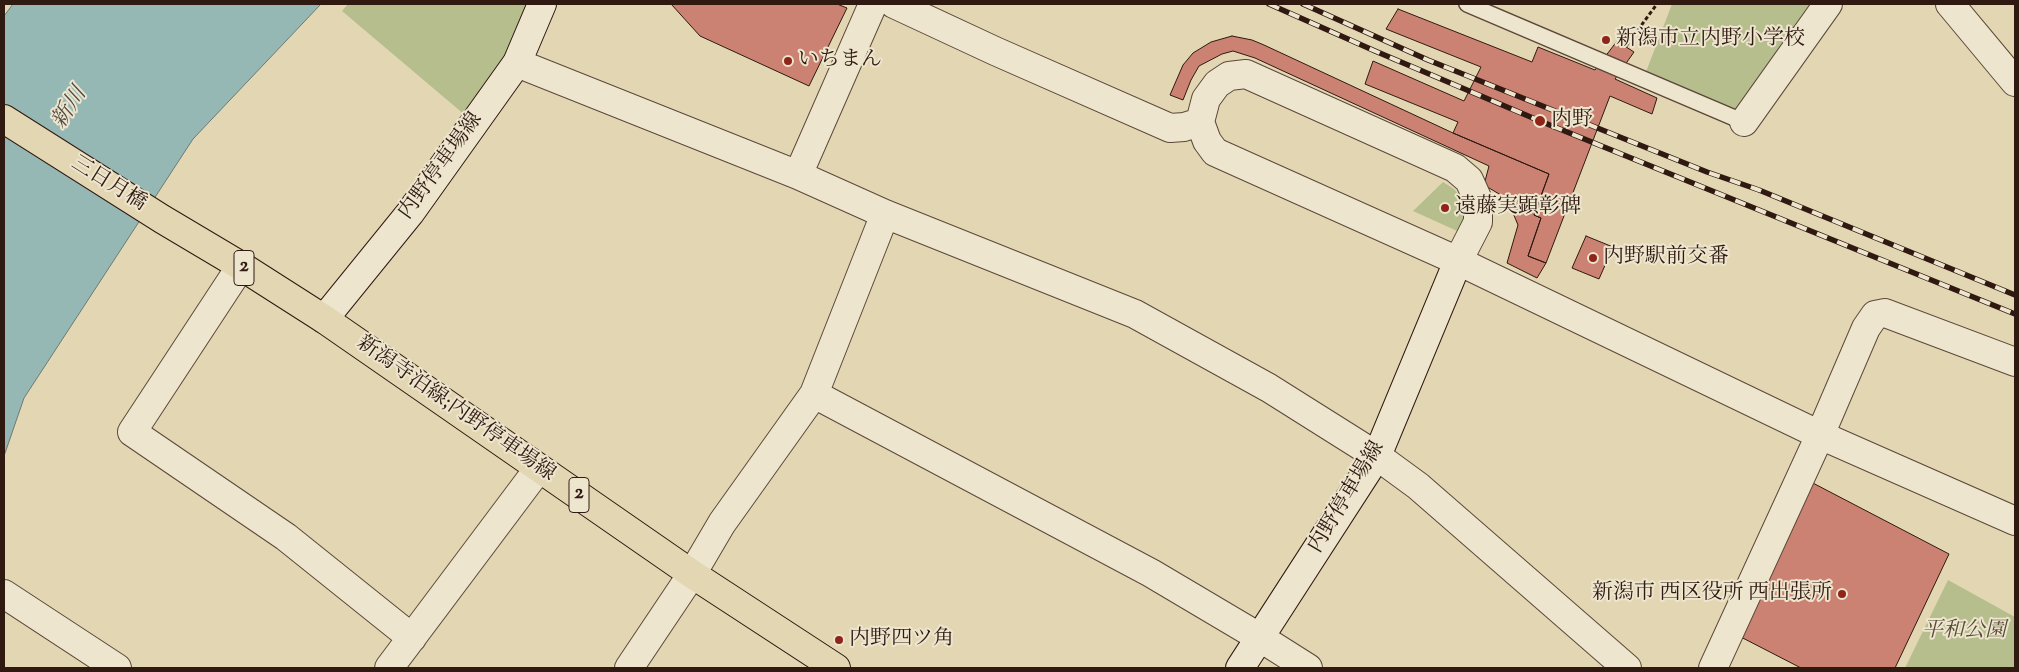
<!DOCTYPE html>
<html>
<head>
<meta charset="utf-8">
<style>
  body { margin:0 }
  #map { position:relative; width:2019px; height:672px; overflow:hidden; background:#e3d7b3; font-family:"Sorts Mill Goudy",serif }
  canvas { display:block }
  .frame { position:absolute; inset:0; border:5px solid #2f1911; pointer-events:none }
</style>
</head>
<body>
<div id="map">
<canvas width="2019" height="672"></canvas>
<div class="frame"></div>
</div>
<script>
const g = document.querySelector('canvas').getContext('2d');
g.lineJoin = 'round';
function fill(path, color) {
  g.fillStyle = color;
  g.fill(path, 'evenodd');
}
function shape(rows) {
  const path = new Path2D();
  for (const r of rows) {
    path.moveTo(r[0], r[1]);
    for (let i = 2; i < r.length; i += 2) path.lineTo(r[i], r[i + 1]);
  }
  return path;
}
function trace(path, color, width, dash) {
  g.strokeStyle = color;
  g.lineWidth = width;
  g.lineCap = dash ? 'butt' : 'round';
  g.setLineDash(dash || []);
  g.stroke(path);
}
function drawText(font, color, halo, rows, align = 'center') {
  g.font = font + ' "Sorts Mill Goudy","Noto Serif JP",serif';
  g.lineWidth = 4;
  g.setLineDash([]);
  g.textBaseline = 'middle';
  g.strokeStyle = halo;
  g.fillStyle = color;
  for (const [text, x, y, turn = 0] of rows) {
    g.save();
    g.translate(x, y);
    g.rotate((+turn || 0) * Math.PI / 180);
    g.textAlign = isNaN(turn) ? turn : align;
    if (halo) g.strokeText(text, 0, 0);
    g.fillText(text, 0, 0);
    g.restore();
  }
}
fill(shape([
  [348,4,534,4,472,121,342,11],
  [1672,4,1816,4,1740,112,1644,77],
  [1443,182,1454,189,1461,198,1466,217,1466,235,1413,211],
  [1948,580,2015,617,2015,668,1905,668]
]), '#b5be8c');
const water = shape([
  [13,4,321,4,193,139,24,398,4,456,4,16,13,4]
]);
fill(water, '#96b8b4');
trace(water, '#6d7873', 1);
const building = shape([
  [671,4,837,4,847,8,809,86,700,36,671,4],
  [1398,9,1532,62,1538,47,1595,70,1617,41,1634,52,1615,79,1657,98,1652,114,1610,96,1546,263,1528,256,1541,218,1534,215,1549,174,1453,133,1458,122,1365,84,1373,61,1464,101,1481,67,1386,29,1398,9],
  [1232,36,1252,40,1264,45,1453,133,1549,174,1534,215,1541,218,1528,256,1546,263,1537,278,1507,263,1518,225,1513,213,1516,204,1484,185,1489,166,1255,58,1233,51,1222,54,1199,66,1191,80,1183,100,1170,95,1183,65,1193,53,1211,42,1232,36],
  [1586,236,1613,247,1599,279,1572,268,1586,236],
  [1809,481,1949,554,1895,668,1801,668,1735,634,1809,481]
]);
fill(building, '#cb8272');
trace(building, '#2f1911', 1);
const service = shape([
  [1467,4,1744,122]
]);
const minor = shape([
  [894,4,995,51,1170,128,1184,127,1200,122],
  [1950,4,2015,82],
  [517,63,798,175,885,214,1135,314,1269,388,1377,456,1418,486,1627,668],
  [1744,122,1828,4],
  [798,175,873,4],
  [1458,261,1478,222,1478,200,1469,180,1455,168,1246,74,1229,76,1217,84,1206,99,1200,122,1207,141,1215,152,1458,261,1820,435,2015,521],
  [241,266,132,432,286,537,412,638],
  [814,394,1151,573,1259,637,1308,668],
  [4,594,117,668],
  [389,668,539,468],
  [629,668,692,574,722,523,814,394,885,214],
  [1713,668,1820,435,1866,328,1875,315,1885,313,2015,362]
]);
const secondary = shape([
  [324,319,410,213,517,63,542,4],
  [1240,668,1377,456,1458,261]
]);
const primary = shape([
  [4,119,162,219,241,266,324,319,692,574,836,668]
]);
trace(service, '#5c483a', 18);
trace(minor, '#5c483a', 30);
trace(secondary, '#2f1911', 30);
trace(primary, '#2f1911', 30);
trace(shape([
  [1626,46,1657,4]
]), '#2f1911', 3, [4, 2.5]);
trace(service, '#ede5ce', 15);
trace(minor, '#ede5ce', 28);
trace(secondary, '#ede5ce', 28);
trace(primary, '#e3d7b3', 28);
const rail = shape([
  [1269,4,1375,51,1540,121,2015,314],
  [1303,4,1428,60,1707,172,1759,190,2015,295]
]);
trace(rail, '#2f1911', 5.5);
trace(rail, '#ede5ce', 4, [11]);
for (const [x, y, r, color] of [
  [1606,40,5,"#8f2418"],
  [788,61,5,"#8f2418"],
  [1540,121,6,"#8f2418"],
  [1445,208,5,"#8f2418"],
  [1593,258,5,"#8f2418"],
  [1842,594,5,"#8f2418"],
  [839,640,5,"#8f2418"]
]) {
  const dot = new Path2D();
  dot.arc(x, y, r, 0, 2 * Math.PI);
  g.fillStyle = color;
  g.fill(dot);
  trace(dot, '#ede5ce', 2);
}
for (const [x, y, w] of [
  [244,268,20],
  [579,495,20]
]) {
  const box = new Path2D();
  box.roundRect(x - w / 2, y - 17.5, w, 35, 4);
  g.fillStyle = '#ede5ce';
  g.fill(box);
  trace(box, '#2f1911', 1);
}
drawText('bold 20px', '#2f1911', null, [
  ["2",244,268],
  ["2",579,495]
]);
drawText('21px', '#2f1911', '#ede5ce', [
  ["新潟市立内野小学校",1616,40],
  ["いちまん",798,61],
  ["内野",1551,121],
  ["遠藤実顕彰碑",1455,208],
  ["内野駅前交番",1603,258],
  ["新潟市 西区役所 西出張所",1832,594,"right"],
  ["内野四ツ角",849,640]
], 'left');
drawText('21px', '#2f1911', '#ede5ce', [
  ["内野停車場線",442,167,-54],
  ["三日月橋",108,185,32],
  ["新潟寺泊線;内野停車場線",455,410,35],
  ["内野停車場線",1348,498,-59]
]);
drawText('italic 21px', '#574b36', '#ede5ce', [
  ["平和公園",1964,632]
]);
drawText('italic 22px', '#4e4942', '#ede5ce', [
  ["新川",71,109,-57]
]);
</script>
</body>
</html>
